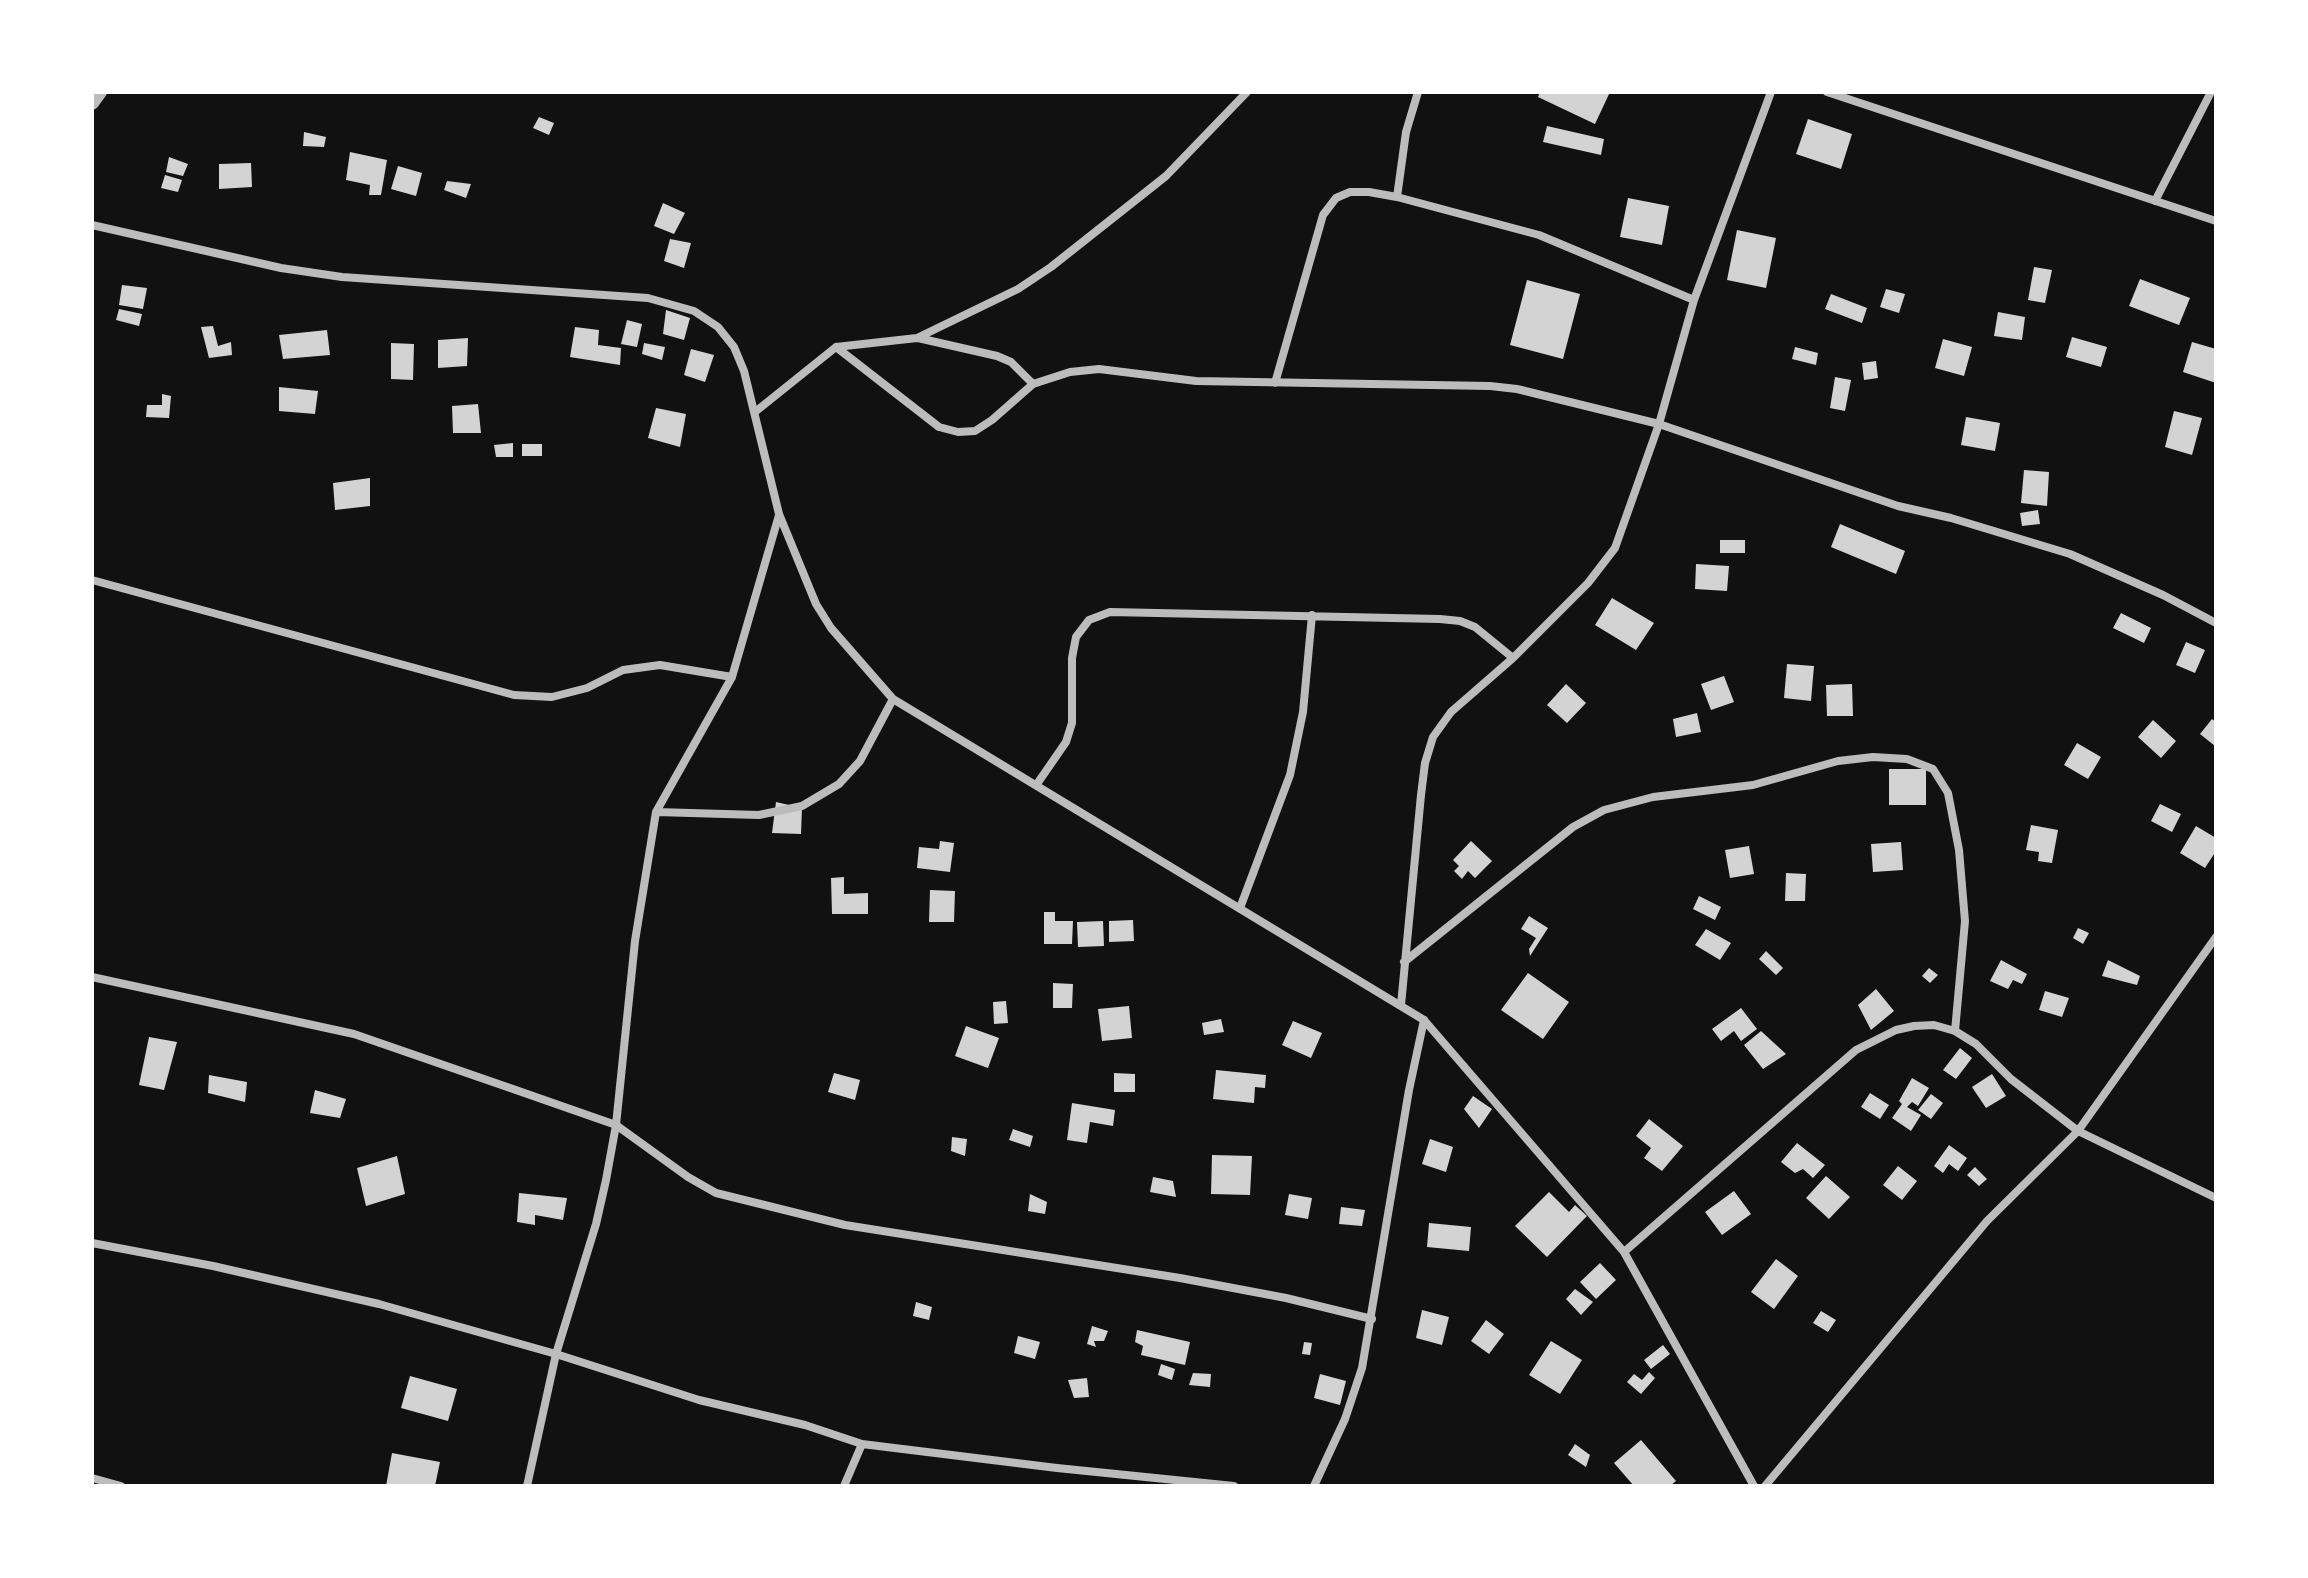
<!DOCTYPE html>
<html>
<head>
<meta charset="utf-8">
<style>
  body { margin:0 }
  #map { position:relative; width:2308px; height:1578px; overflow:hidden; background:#111; font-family:Karla,sans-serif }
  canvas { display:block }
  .frame { position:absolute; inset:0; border:94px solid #fff; pointer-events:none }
</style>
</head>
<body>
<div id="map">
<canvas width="2308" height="1578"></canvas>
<div class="frame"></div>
</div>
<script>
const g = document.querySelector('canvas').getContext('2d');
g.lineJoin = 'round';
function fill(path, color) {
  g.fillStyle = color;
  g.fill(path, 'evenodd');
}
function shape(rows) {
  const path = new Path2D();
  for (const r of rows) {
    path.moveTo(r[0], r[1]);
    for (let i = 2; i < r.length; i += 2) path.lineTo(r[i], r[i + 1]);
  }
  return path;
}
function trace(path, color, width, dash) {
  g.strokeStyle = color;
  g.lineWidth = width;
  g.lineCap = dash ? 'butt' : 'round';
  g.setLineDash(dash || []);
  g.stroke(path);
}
fill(shape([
  [1540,92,1610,92,1595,124,1538,97],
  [539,117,554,123,549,135,533,128],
  [1808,119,1852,134,1841,169,1796,154],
  [1547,126,1604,139,1601,155,1543,142],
  [304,132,326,137,324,147,303,146],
  [350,152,387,160,381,195,369,195,370,185,346,180],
  [169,157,188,164,183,176,166,172],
  [251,163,252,187,219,189,219,164],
  [398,166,422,173,416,196,391,189],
  [165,175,182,180,178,192,161,188],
  [447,181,471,184,466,198,444,190],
  [1628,198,1669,206,1662,245,1620,237],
  [663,203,685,213,674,234,654,226],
  [1737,230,1776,238,1766,288,1727,280],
  [670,239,691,243,684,268,664,261],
  [2034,267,2052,270,2045,303,2028,300],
  [2140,279,2190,298,2179,325,2129,306],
  [1527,280,1580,294,1563,359,1510,345],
  [122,285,147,288,143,309,119,305],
  [1886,289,1905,294,1899,313,1880,307],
  [1831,294,1867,308,1862,323,1825,309],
  [119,309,142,314,139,326,116,320],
  [666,310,690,318,684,340,663,334],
  [1998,312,2025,317,2022,340,1994,336],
  [627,320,642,324,637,347,621,344],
  [213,326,218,346,231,342,232,355,209,358,201,327],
  [575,327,599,330,598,345,621,348,620,365,570,357],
  [327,330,330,355,283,359,279,335],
  [2072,337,2107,347,2101,367,2066,357],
  [468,338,467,366,438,368,438,340],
  [1943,339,1972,347,1964,376,1935,368],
  [2192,342,2216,349,2216,383,2183,372],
  [391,343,414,344,413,380,391,379],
  [644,343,665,347,662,360,642,354],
  [1795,347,1818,353,1816,365,1792,359],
  [691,349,714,355,705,382,684,375],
  [1876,361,1878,378,1864,380,1862,363],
  [1835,377,1851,380,1845,411,1830,408],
  [279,387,318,391,315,414,279,411],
  [162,394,171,396,169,418,146,417,147,405,162,405],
  [478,404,481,433,453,433,452,406],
  [656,408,686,414,680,447,648,438],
  [2174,411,2202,418,2192,455,2165,447],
  [1966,417,2000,423,1995,451,1961,445],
  [513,443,513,457,496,457,494,445],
  [522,444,542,444,542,456,522,456],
  [2024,470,2049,472,2047,506,2021,503],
  [370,478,370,506,335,510,333,483],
  [2038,510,2040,524,2022,526,2020,513],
  [1840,524,1905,551,1896,574,1831,547],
  [1720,540,1745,540,1745,553,1720,553],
  [1696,564,1729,566,1727,591,1695,589],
  [1612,598,1654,623,1636,650,1595,625],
  [2121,613,2151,628,2144,643,2113,628],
  [2186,642,2205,650,2195,673,2176,665],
  [1787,664,1814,666,1811,701,1784,698],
  [1724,676,1734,702,1711,710,1701,684],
  [1566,684,1586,703,1567,723,1547,705],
  [1852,684,1853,716,1827,716,1826,685],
  [1697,713,1701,732,1676,737,1673,719],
  [2212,719,2216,722,2215,746,2200,734],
  [2153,720,2176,741,2161,758,2138,737],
  [2077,743,2101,757,2088,779,2064,765],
  [1889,769,1926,769,1926,805,1889,805],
  [776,802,802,808,801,834,772,833],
  [2160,804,2181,814,2172,832,2151,821],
  [2031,825,2058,830,2052,863,2038,861,2039,852,2026,850],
  [2196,826,2216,838,2216,851,2205,868,2180,853],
  [940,841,954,843,950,872,917,868,919,847,939,849],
  [1471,841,1492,861,1475,878,1468,871,1462,879,1454,871,1459,866,1453,860],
  [1901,842,1903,870,1873,872,1871,844],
  [1749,846,1754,874,1730,878,1725,850],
  [1786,873,1806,874,1805,901,1785,901],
  [844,877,844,894,868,893,868,914,832,914,831,878],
  [930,890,955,891,954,922,929,922],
  [1699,896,1721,907,1715,920,1693,909],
  [1044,912,1055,912,1055,921,1073,921,1072,944,1044,944],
  [1529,916,1548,928,1530,956,1529,949,1536,938,1521,929],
  [1133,920,1134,941,1109,942,1109,921],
  [1103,921,1104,946,1078,947,1077,922],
  [2078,928,2089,933,2083,944,2073,938],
  [1706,929,1731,943,1720,960,1695,945],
  [1766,951,1783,968,1776,975,1759,959],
  [2001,960,2027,974,2022,984,2013,980,2008,989,1990,981],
  [2108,960,2140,976,2137,985,2102,976],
  [1929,968,1938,975,1930,983,1922,976],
  [1528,973,1569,1002,1543,1039,1501,1010],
  [1053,983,1073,984,1072,1008,1053,1008],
  [1876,989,1894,1011,1871,1030,1858,1005],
  [2045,991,2069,998,2062,1017,2039,1010],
  [1006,1001,1008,1023,994,1024,993,1002],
  [1129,1006,1132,1038,1102,1041,1098,1009],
  [1741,1008,1757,1029,1741,1041,1734,1031,1721,1041,1712,1029],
  [1221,1019,1224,1032,1204,1035,1202,1023],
  [1293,1021,1322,1033,1311,1058,1282,1045],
  [966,1026,999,1038,988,1068,955,1056],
  [1761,1031,1786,1054,1763,1069,1744,1045],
  [149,1037,177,1042,164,1090,139,1085],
  [1960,1048,1972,1058,1956,1079,1943,1070],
  [1216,1070,1266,1075,1265,1088,1255,1087,1254,1103,1213,1099],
  [834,1073,860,1080,855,1100,828,1092],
  [1114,1073,1135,1074,1135,1092,1114,1092],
  [1992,1074,2006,1096,1986,1108,1972,1087],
  [209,1075,247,1082,245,1102,208,1093],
  [1912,1078,1929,1088,1918,1106,1912,1102,1907,1107,1921,1115,1911,1131,1892,1118,1902,1104,1899,1101],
  [315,1090,346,1099,340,1118,310,1113],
  [1870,1093,1889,1105,1880,1119,1861,1107],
  [1931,1094,1943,1103,1931,1119,1918,1110],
  [1473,1096,1492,1109,1479,1128,1464,1109],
  [1072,1103,1115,1110,1113,1126,1090,1122,1087,1143,1067,1140],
  [1649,1119,1683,1146,1662,1171,1644,1158,1651,1148,1636,1136],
  [1013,1129,1033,1136,1030,1147,1009,1140],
  [952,1137,967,1139,965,1156,951,1151],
  [1430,1139,1453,1147,1446,1172,1422,1164],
  [1797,1143,1825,1165,1813,1178,1803,1169,1795,1173,1781,1162],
  [1949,1145,1967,1158,1958,1171,1949,1164,1943,1173,1934,1166],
  [1212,1155,1252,1156,1250,1195,1211,1194],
  [397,1156,405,1194,366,1206,357,1168],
  [1898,1166,1917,1181,1902,1200,1883,1185],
  [1975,1167,1987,1179,1979,1186,1967,1175],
  [1826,1176,1850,1197,1829,1219,1806,1198],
  [1153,1177,1173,1181,1176,1197,1150,1192],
  [1734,1191,1751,1214,1722,1235,1705,1212],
  [1549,1192,1569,1212,1575,1205,1587,1216,1547,1257,1515,1226],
  [519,1193,567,1198,563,1220,535,1215,535,1225,517,1222],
  [1030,1194,1047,1202,1045,1214,1028,1211],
  [1289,1194,1312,1198,1308,1219,1285,1215],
  [1341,1207,1365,1210,1362,1226,1339,1224],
  [1429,1223,1471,1227,1469,1251,1427,1247],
  [1776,1259,1798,1276,1774,1309,1751,1292],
  [1600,1263,1616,1280,1596,1299,1580,1282],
  [1575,1289,1593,1302,1581,1315,1566,1299],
  [916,1302,932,1307,929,1320,913,1316],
  [1422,1310,1449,1317,1442,1345,1416,1338],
  [1821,1311,1836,1320,1828,1332,1813,1323],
  [1486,1320,1504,1334,1489,1354,1471,1341],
  [1092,1326,1108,1331,1104,1341,1094,1341,1096,1347,1087,1344],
  [1137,1330,1190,1342,1185,1365,1141,1355,1143,1346,1135,1342],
  [1018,1336,1040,1342,1035,1359,1014,1353],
  [1551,1341,1582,1360,1560,1394,1529,1375],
  [1304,1342,1312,1343,1310,1355,1302,1354],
  [1663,1345,1670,1354,1651,1369,1644,1360],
  [1161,1364,1175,1369,1172,1380,1158,1375],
  [1649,1372,1655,1378,1641,1394,1627,1382,1634,1374,1642,1380],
  [1193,1373,1211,1374,1210,1387,1189,1385],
  [1320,1374,1346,1381,1340,1405,1314,1398],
  [410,1376,457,1389,448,1421,401,1408],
  [1087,1378,1089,1397,1074,1398,1068,1380],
  [1641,1440,1676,1481,1670,1486,1634,1486,1614,1463],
  [1575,1444,1590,1455,1586,1467,1568,1455],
  [392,1453,440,1462,435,1486,386,1486]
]), '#d3d3d3');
trace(shape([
  [1827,92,2216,221],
  [1397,197,1406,132,1418,92],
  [2155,201,2211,92],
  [92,225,281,268,342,277,648,298,694,311,718,327,734,347,744,371,779,514,816,604,831,628,893,699,1424,1020,1624,1252,1754,1486],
  [918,338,997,356,1011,362,1033,384],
  [836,347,939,427,958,432,975,431,992,420,1033,384,1070,372,1099,369,1196,381,1490,386,1517,389,1659,424,1898,506,1951,518,2070,554,2163,595,2216,623],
  [1275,383,1323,215,1336,198,1350,192,1369,192,1397,197,1539,235,1694,300],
  [755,412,836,347,917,338,1018,289,1051,267,1166,176,1247,92],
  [92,580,514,695,552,697,587,688,623,670,660,665,732,677],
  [1037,784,1066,742,1072,723,1072,658,1076,637,1089,620,1110,612,1440,619,1460,621,1475,627,1513,658],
  [656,812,759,815,802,806,839,784,860,761,893,699],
  [1240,908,1290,775,1303,712,1312,615],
  [1404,962,1573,827,1604,810,1653,797,1753,785,1838,761,1873,757,1907,759,1933,769,1948,793,1959,850,1965,921,1955,1031],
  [92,977,354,1034,513,1089,616,1125,688,1177,716,1193,845,1225,1180,1278,1286,1298,1372,1319],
  [1401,1005,1421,795,1425,763,1433,737,1451,712,1513,658,1588,583,1615,548,1659,424,1694,300,1771,92],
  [92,1243,213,1266,379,1304,556,1354,699,1400,805,1425,862,1444,1057,1468,1234,1486],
  [1624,1252,1856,1050,1896,1030,1914,1026,1934,1025,1955,1031,1976,1044,2011,1079,2078,1131,2216,1198],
  [92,1478,121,1486],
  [527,1486,556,1354,596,1224,606,1180,616,1125,635,941,656,812,732,677,779,515],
  [844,1486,862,1444],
  [1314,1486,1345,1419,1362,1368,1409,1090,1424,1020],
  [1765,1486,1987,1221,2078,1131,2216,937]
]), '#bcbcbc', 8);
trace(shape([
  [92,103,100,92]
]), '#bcbcbc', 14);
</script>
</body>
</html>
